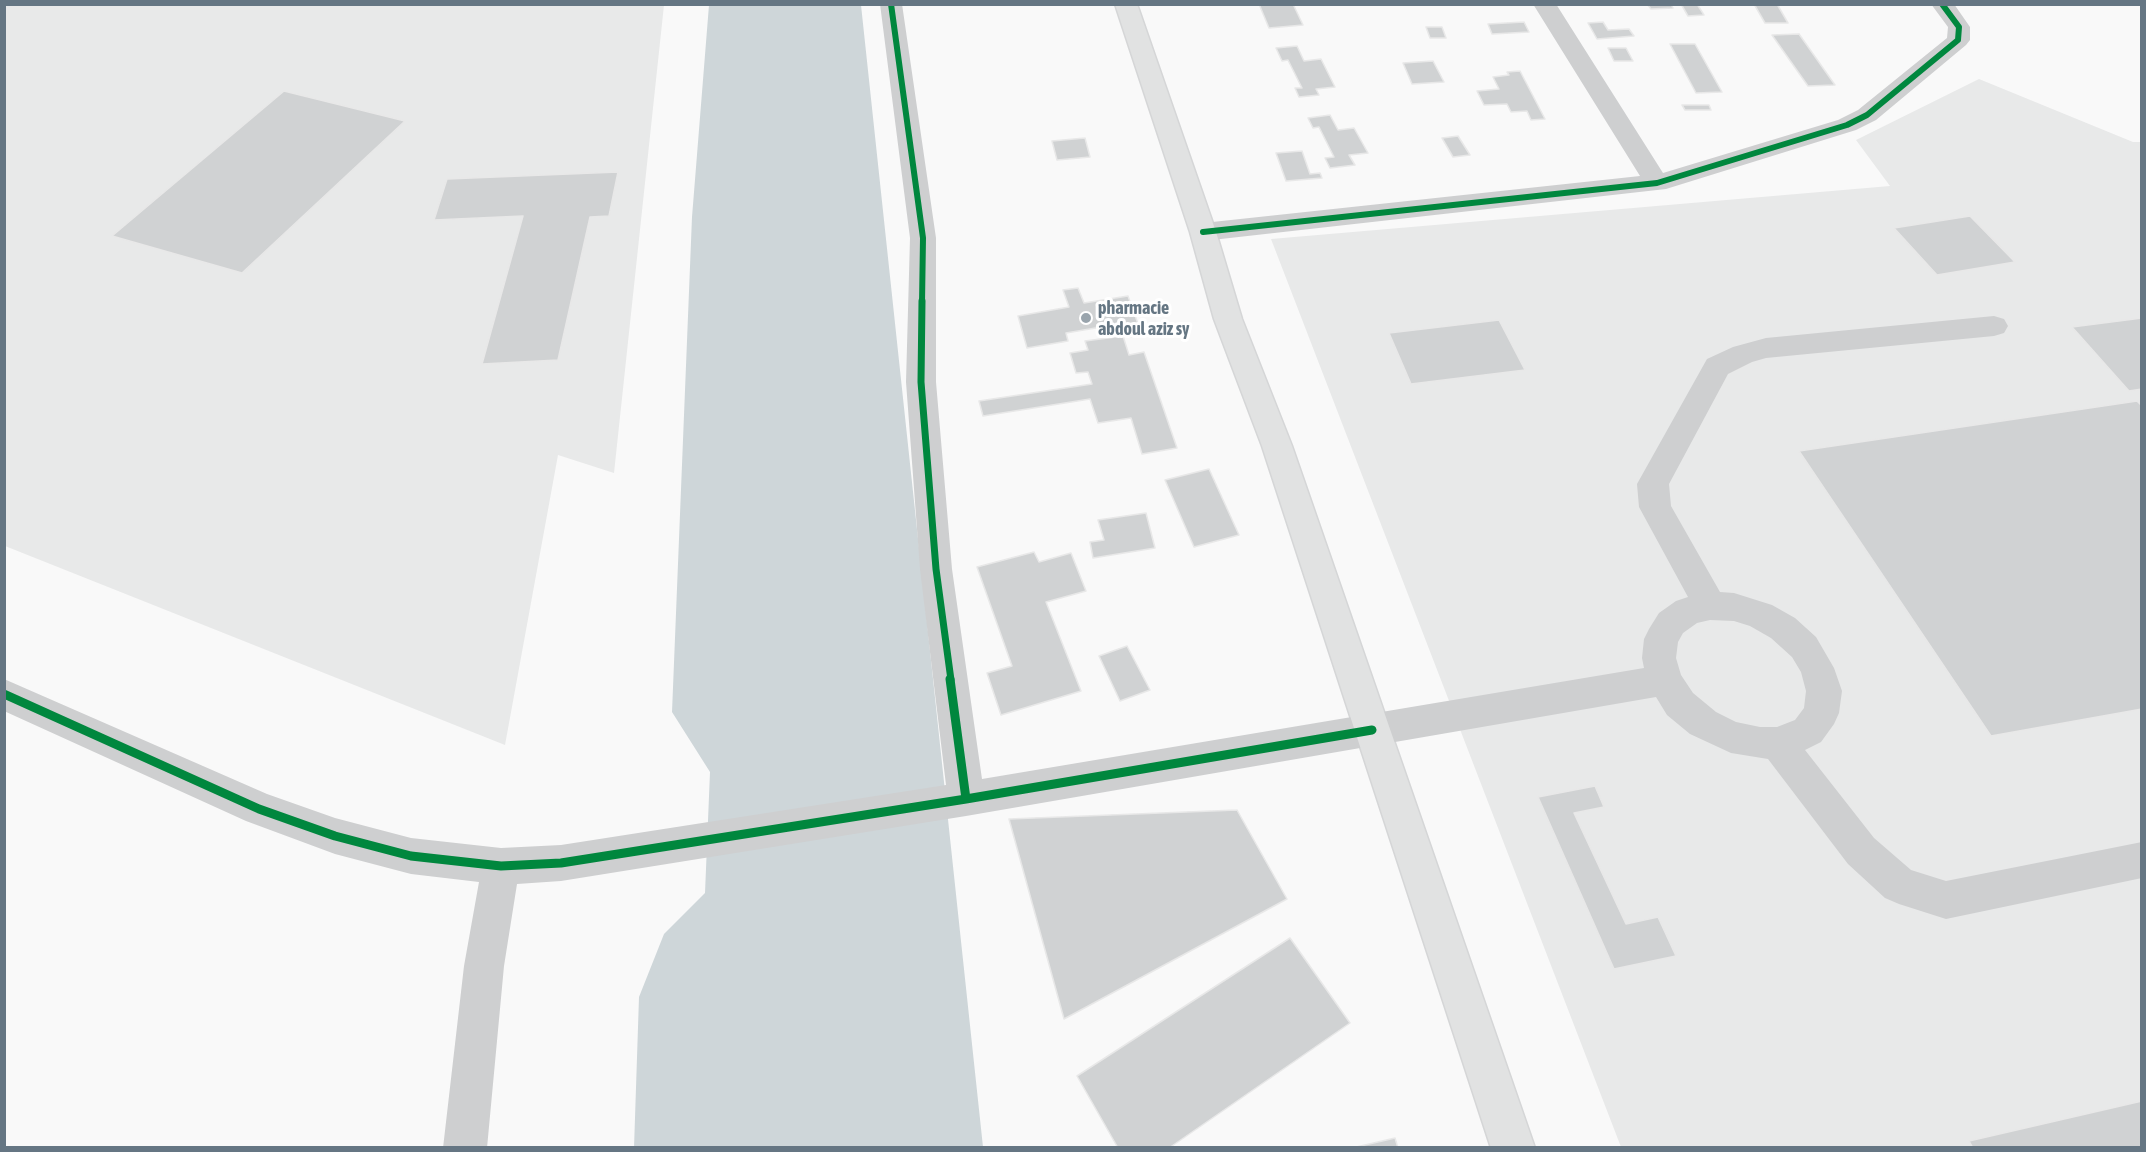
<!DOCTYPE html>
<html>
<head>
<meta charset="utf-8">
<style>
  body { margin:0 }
  #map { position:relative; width:2146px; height:1152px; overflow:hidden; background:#f9f9f9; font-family:"Asap Condensed",sans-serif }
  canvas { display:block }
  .frame { position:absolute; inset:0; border:6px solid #657683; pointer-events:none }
</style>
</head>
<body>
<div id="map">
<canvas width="2146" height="1152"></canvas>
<div class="frame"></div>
</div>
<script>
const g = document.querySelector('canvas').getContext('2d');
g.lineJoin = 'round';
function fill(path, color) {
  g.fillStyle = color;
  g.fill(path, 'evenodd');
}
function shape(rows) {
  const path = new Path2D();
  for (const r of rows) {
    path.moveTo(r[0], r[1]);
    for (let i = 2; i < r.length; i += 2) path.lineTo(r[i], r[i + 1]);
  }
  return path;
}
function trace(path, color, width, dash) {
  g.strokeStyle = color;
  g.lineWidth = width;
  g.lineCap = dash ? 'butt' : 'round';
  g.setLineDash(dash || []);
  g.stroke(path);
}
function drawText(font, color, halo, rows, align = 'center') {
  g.font = font + ' "Asap Condensed",sans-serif';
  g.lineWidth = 6;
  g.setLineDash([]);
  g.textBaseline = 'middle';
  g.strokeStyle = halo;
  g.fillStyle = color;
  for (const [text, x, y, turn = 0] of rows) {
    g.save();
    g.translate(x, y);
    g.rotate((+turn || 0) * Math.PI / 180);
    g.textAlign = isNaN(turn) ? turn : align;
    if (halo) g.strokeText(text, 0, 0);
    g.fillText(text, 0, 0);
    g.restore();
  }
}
fill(shape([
  [4,5,664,5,614,473,558,455,505,745,5,546],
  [1979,79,2133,142,2141,142,2141,1147,1621,1147,1271,239,1890,186,1856,140]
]), '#e8e9e9');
fill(shape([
  [709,5,861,5,983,1147,634,1148,639,997,664,934,705,893,710,772,672,712,692,217]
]), '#ced6d9');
const building = shape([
  [1259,4,1293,4,1303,25,1269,28,1259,4],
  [1647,4,1671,4,1673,8,1651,9,1647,4],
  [1681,4,1697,4,1704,15,1688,16,1681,4],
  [1754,4,1777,4,1788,23,1765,23,1754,4],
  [1524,22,1529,32,1492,34,1488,24,1524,22],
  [1603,22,1608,30,1629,29,1634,36,1597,39,1588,23,1603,22],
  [1426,27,1442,27,1446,38,1430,38,1426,27],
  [1799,34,1835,85,1808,86,1772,35,1799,34],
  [1670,44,1695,44,1722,92,1696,93,1670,44],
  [1297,46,1304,61,1321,59,1335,87,1316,89,1319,95,1299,97,1295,88,1302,88,1288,60,1282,61,1276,48,1297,46],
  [1608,48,1626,48,1633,61,1614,61,1608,48],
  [1433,61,1444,82,1412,84,1403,63,1433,61],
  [1520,71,1545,119,1531,120,1527,111,1511,112,1507,104,1484,105,1477,91,1499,89,1493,77,1509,75,1507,72,1520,71],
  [284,91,405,121,242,273,112,236,284,91],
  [1682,105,1709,105,1711,110,1685,110,1682,105],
  [1330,115,1338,130,1354,128,1368,153,1349,155,1355,165,1330,168,1325,158,1334,157,1319,127,1313,128,1308,118,1330,115],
  [1458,136,1470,155,1453,157,1442,138,1458,136],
  [1085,138,1090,157,1057,160,1052,141,1085,138],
  [1302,151,1310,174,1320,173,1322,178,1286,181,1276,153,1302,151],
  [618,172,609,216,590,217,558,360,482,364,523,216,434,220,447,179,618,172],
  [1970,216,2015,262,1937,275,1894,228,1970,216],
  [1078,288,1084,303,1128,296,1142,335,1130,337,1125,323,1066,333,1068,341,1027,348,1018,316,1069,307,1063,290,1078,288],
  [2142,318,2142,389,2129,391,2072,327,2142,318],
  [1499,320,1525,370,1411,384,1389,333,1499,320],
  [1123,336,1129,355,1144,352,1177,448,1142,454,1131,418,1098,423,1090,399,983,416,979,401,1092,384,1088,372,1076,373,1070,353,1088,350,1085,341,1123,336],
  [2137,401,2142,406,2142,709,1991,736,1799,451,2137,401],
  [1209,469,1239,535,1194,547,1165,480,1209,469],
  [1146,513,1155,548,1093,558,1090,542,1104,540,1098,520,1146,513],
  [1034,552,1039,562,1071,553,1086,591,1046,602,1081,691,1001,715,987,673,1012,666,977,567,1034,552],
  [1127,646,1150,690,1120,701,1099,656,1127,646],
  [1595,786,1604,807,1574,813,1626,924,1658,917,1676,956,1614,969,1538,797,1595,786],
  [1237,810,1287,899,1064,1019,1009,819,1237,810],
  [1290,938,1350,1023,1169,1148,1118,1148,1077,1076,1290,938],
  [2142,1101,2142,1148,1973,1148,1969,1141,2142,1101],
  [1395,1138,1398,1148,1352,1148,1395,1138]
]);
fill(building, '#d0d2d3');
trace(building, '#e8e8e8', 1.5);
const major = shape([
  [1115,4,1137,4,1216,232,1242,319,1292,446,1535,1148,1491,1148,1262,446,1214,319,1190,232,1115,4]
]);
trace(major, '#d5d6d7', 3);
fill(shape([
  [880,4,902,4,936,238,936,382,952,569,982,779,1644,668,1642,658,1644,639,1649,629,1659,613,1676,601,1688,597,1639,507,1637,484,1707,359,1733,347,1766,338,1994,316,2004,319,2008,326,2004,333,1994,336,1766,358,1752,362,1728,374,1669,484,1671,506,1720,592,1734,593,1772,605,1795,618,1816,637,1834,668,1842,691,1839,713,1834,724,1821,742,1805,750,1874,838,1911,870,1946,881,2142,842,2142,878,1946,919,1899,904,1885,898,1848,864,1768,759,1731,753,1690,734,1667,715,1656,697,966,816,561,881,517,884,504,966,487,1148,443,1148,464,966,479,882,411,874,335,854,246,821,4,711,4,679,267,794,335,818,411,838,501,848,561,845,946,785,920,569,906,382,910,238,880,4],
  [1710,620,1734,621,1750,626,1771,638,1792,657,1801,672,1806,691,1804,708,1795,720,1777,727,1760,727,1736,722,1716,712,1693,693,1681,675,1676,658,1678,642,1683,633,1697,623,1710,620],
  [1533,4,1556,4,1663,173,1838,120,1858,110,1947,38,1948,27,1931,4,1954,4,1970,27,1970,40,1966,45,1876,120,1856,130,1666,189,1203,241,1194,238,1190,232,1194,226,1203,223,1640,176,1533,4]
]), '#cecfd0');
fill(major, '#e1e2e2');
trace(shape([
  [891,4,923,238,922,303],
  [1203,232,1657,183,1847,125,1867,115,1958,40,1959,27,1942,4]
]), '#00873e', 6);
trace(shape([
  [922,301,921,382,936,569,951,680]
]), '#00873e', 7);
trace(shape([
  [950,679,966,799],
  [4,694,259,809,335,836,411,856,501,866,561,863,966,799,1372,730]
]), '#00873e', 9);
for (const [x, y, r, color] of [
  [1086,318,6,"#99a4ac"]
]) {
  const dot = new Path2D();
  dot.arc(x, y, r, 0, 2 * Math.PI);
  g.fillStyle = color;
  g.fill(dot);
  trace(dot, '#fff', 2);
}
drawText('bold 18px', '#657683', '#fff', [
  ["pharmacie",1098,308],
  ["abdoul aziz sy",1098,329]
], 'left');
</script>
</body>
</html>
